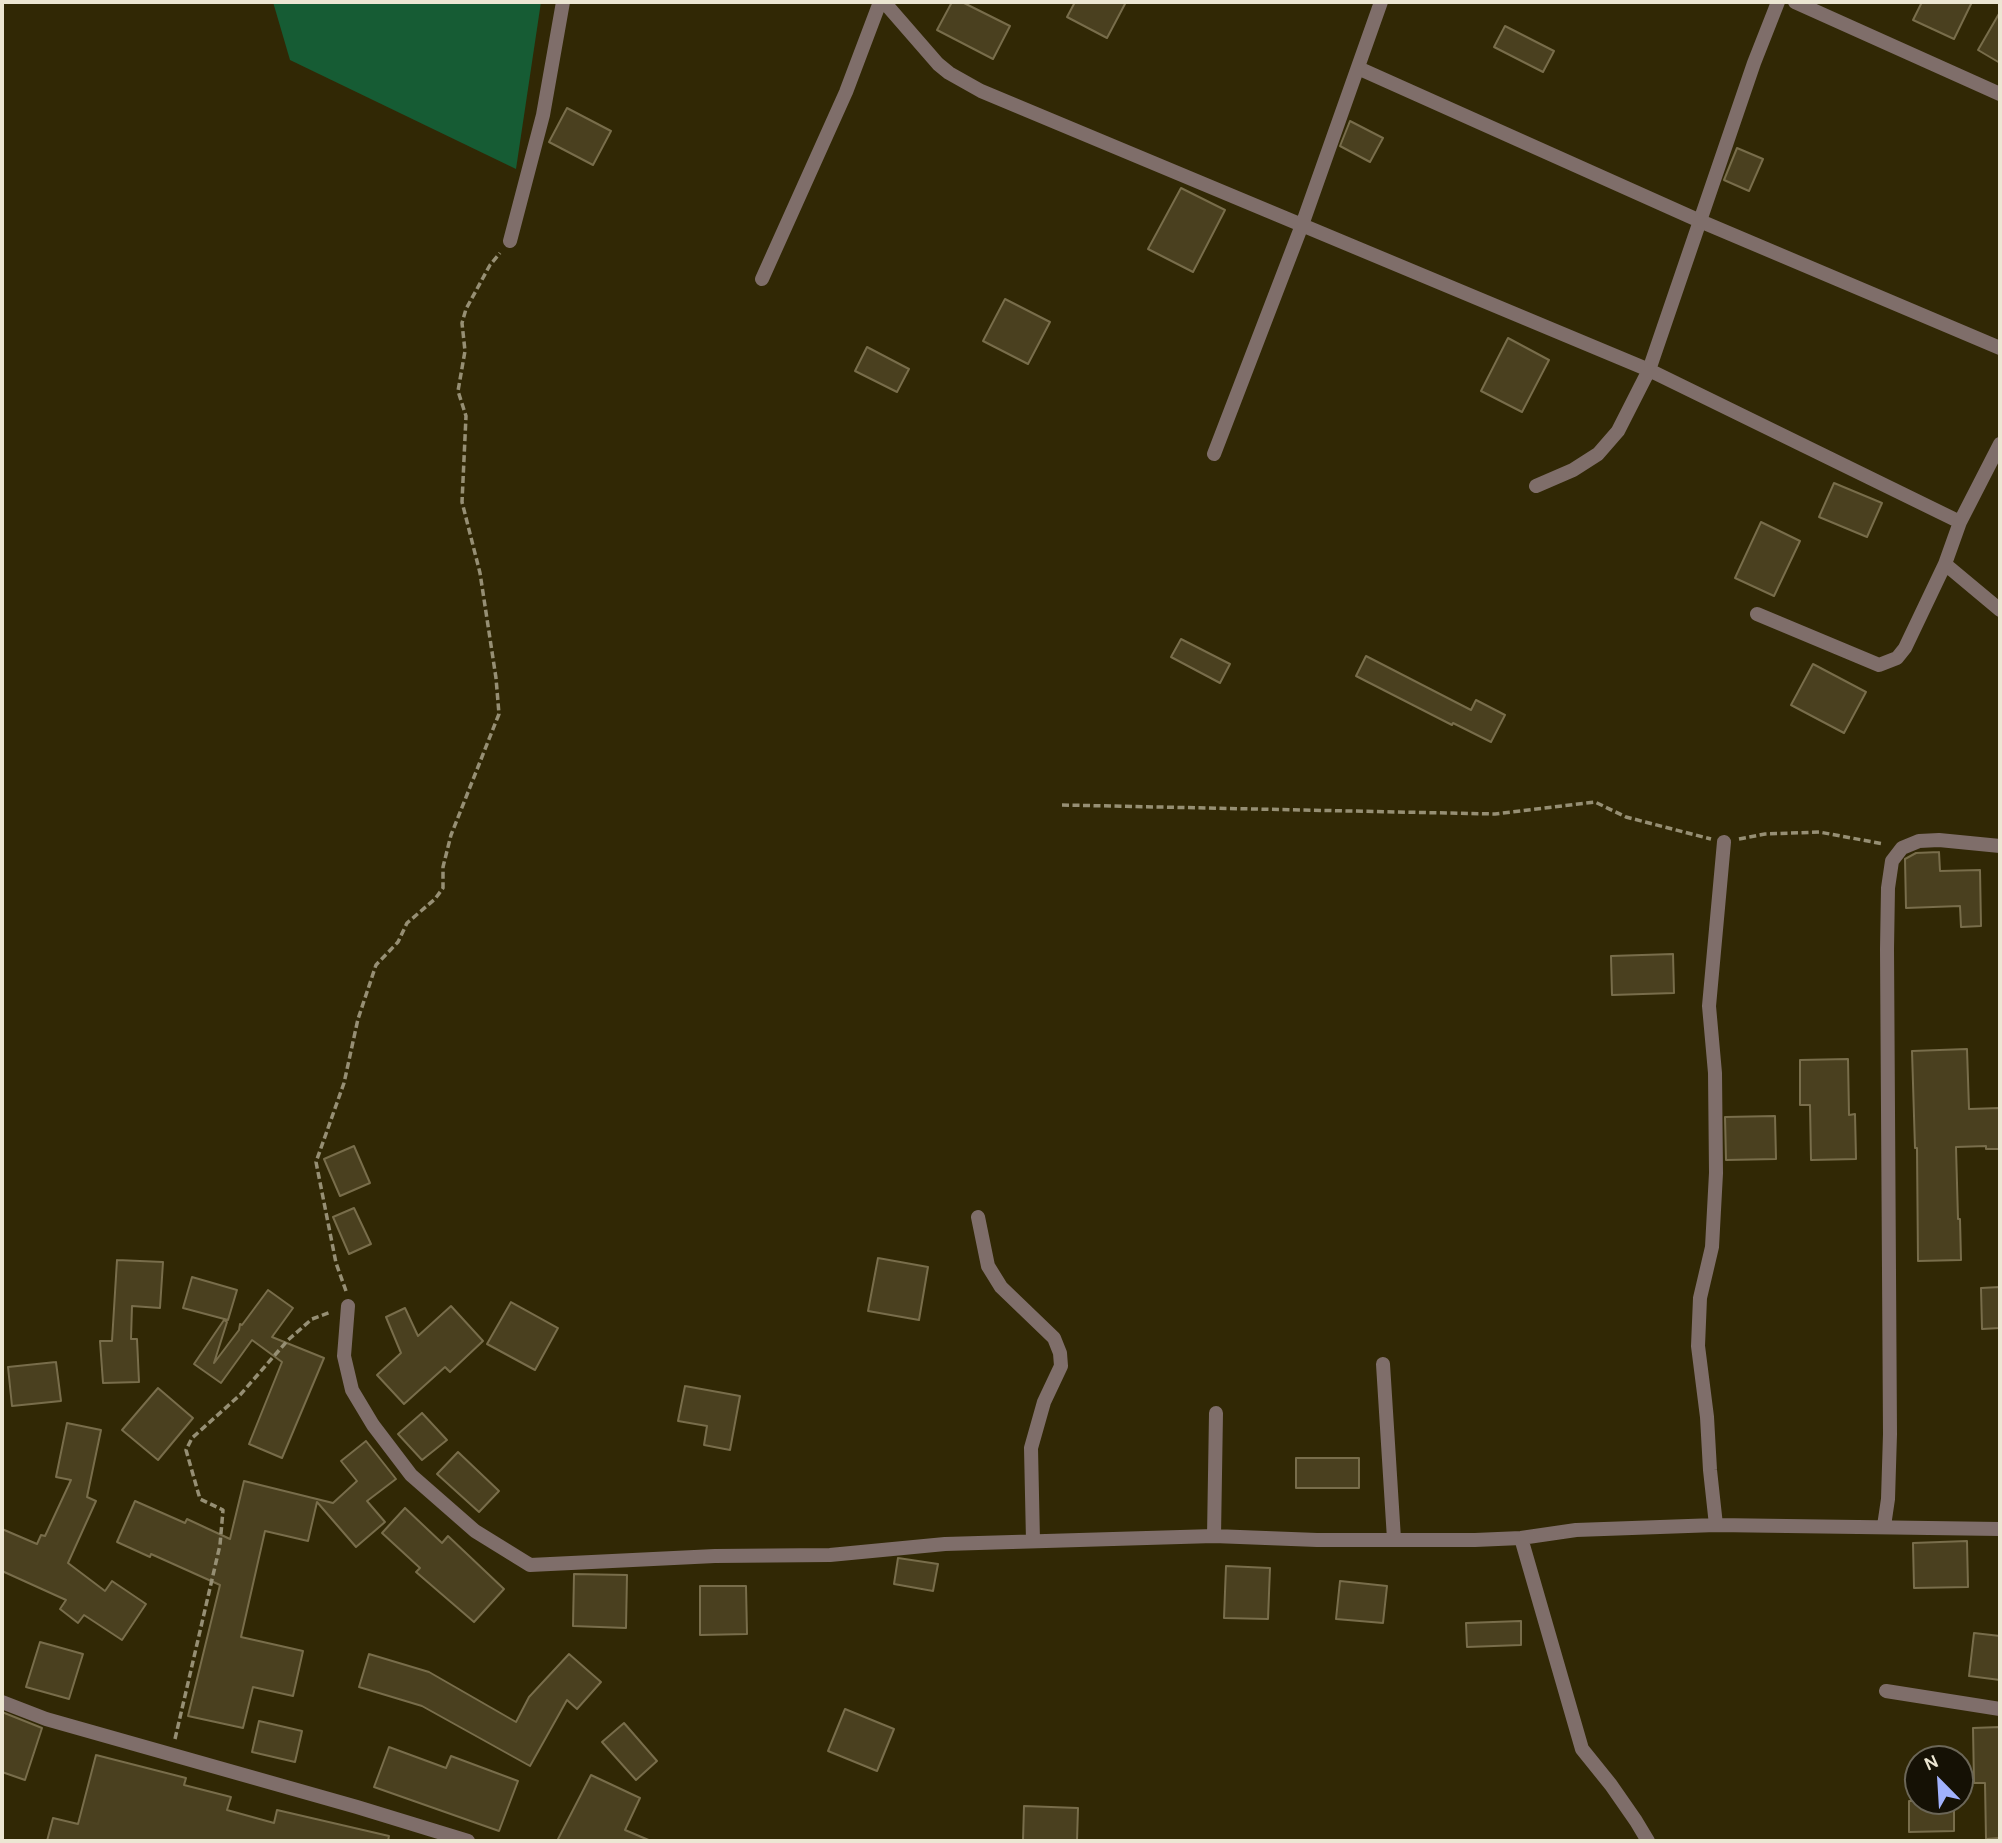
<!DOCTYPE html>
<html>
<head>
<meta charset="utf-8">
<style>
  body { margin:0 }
  #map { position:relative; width:2002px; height:1843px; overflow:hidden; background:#312805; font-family:Karla,sans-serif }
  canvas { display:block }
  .frame { position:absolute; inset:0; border:4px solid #ece6d3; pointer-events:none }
  .north { position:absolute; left:1904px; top:1745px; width:70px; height:70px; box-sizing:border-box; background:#151105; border:2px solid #6b6657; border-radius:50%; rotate:336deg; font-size:19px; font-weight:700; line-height:28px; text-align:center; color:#ece6d3 }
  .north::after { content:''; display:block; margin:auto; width:24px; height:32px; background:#a1b2fd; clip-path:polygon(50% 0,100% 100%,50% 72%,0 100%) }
</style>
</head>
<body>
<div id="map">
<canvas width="2002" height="1843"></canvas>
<div class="frame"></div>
<div class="north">N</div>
</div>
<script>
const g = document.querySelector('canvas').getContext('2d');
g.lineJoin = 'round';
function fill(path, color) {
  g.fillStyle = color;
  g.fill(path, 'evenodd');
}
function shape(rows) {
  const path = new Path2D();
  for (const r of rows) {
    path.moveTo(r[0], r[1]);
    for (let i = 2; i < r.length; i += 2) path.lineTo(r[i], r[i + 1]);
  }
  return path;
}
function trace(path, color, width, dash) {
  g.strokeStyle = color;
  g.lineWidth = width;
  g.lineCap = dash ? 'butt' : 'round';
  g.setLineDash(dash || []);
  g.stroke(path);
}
fill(shape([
  [273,2,541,2,516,169,290,60]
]), '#165c34');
const building = shape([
  [952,2,962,2,1010,26,993,59,937,30,952,2],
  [1075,2,1126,2,1107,38,1067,17,1075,2],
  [1922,2,1972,2,1954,39,1913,20,1922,2],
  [2000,12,2000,63,1978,50,2000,12],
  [1505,26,1554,51,1543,72,1494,47,1505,26],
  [567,108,611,131,593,165,549,142,567,108],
  [1350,121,1383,138,1370,162,1340,146,1350,121],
  [1737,148,1763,159,1749,191,1724,180,1737,148],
  [1181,188,1225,210,1193,272,1148,249,1181,188],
  [1005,299,1050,322,1028,364,983,341,1005,299],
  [1508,338,1549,360,1522,412,1481,391,1508,338],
  [867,347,909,369,897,392,855,371,867,347],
  [1834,483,1882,503,1867,537,1819,517,1834,483],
  [1761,522,1800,541,1774,596,1735,578,1761,522],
  [1181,639,1230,664,1220,683,1171,657,1181,639],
  [1366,656,1471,710,1476,700,1505,715,1491,742,1453,723,1452,725,1356,676,1366,656],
  [1813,664,1866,692,1844,733,1791,705,1813,664],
  [1939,852,1940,871,1980,870,1981,926,1961,927,1960,906,1906,908,1905,859,1916,853,1939,852],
  [1673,954,1674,993,1612,995,1611,956,1673,954],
  [1967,1049,1969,1109,2000,1108,2000,1149,1986,1149,1986,1146,1956,1147,1958,1219,1960,1219,1961,1260,1918,1261,1917,1148,1915,1148,1912,1051,1967,1049],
  [1848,1059,1849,1115,1855,1114,1856,1159,1811,1160,1810,1105,1800,1105,1800,1060,1848,1059],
  [1775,1116,1776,1159,1726,1160,1725,1117,1775,1116],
  [354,1146,370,1183,340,1196,324,1159,354,1146],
  [354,1208,371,1244,349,1254,333,1217,354,1208],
  [878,1258,928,1267,919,1320,868,1311,878,1258],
  [117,1260,163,1262,160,1308,132,1306,131,1339,137,1339,139,1382,103,1383,100,1341,112,1341,117,1260],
  [192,1277,237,1290,228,1320,183,1308,192,1277],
  [2000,1287,2000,1328,1982,1329,1981,1288,2000,1287],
  [268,1290,293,1308,272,1337,324,1358,282,1458,249,1444,282,1362,252,1340,221,1383,194,1364,224,1320,227,1322,214,1363,239,1330,240,1324,242,1325,268,1290],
  [511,1302,558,1328,535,1370,487,1344,511,1302],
  [451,1306,483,1341,450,1372,445,1367,404,1404,377,1375,401,1353,386,1317,405,1308,418,1336,451,1306],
  [56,1362,61,1401,12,1406,8,1367,56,1362],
  [685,1386,740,1396,730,1450,704,1445,707,1426,678,1421,685,1386],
  [158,1388,193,1418,158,1460,122,1430,158,1388],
  [422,1413,447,1440,422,1460,398,1434,422,1413],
  [67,1423,101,1430,87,1497,96,1501,68,1563,105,1591,112,1581,146,1604,122,1640,84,1615,78,1623,60,1609,66,1600,2,1571,2,1529,37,1544,41,1535,45,1536,71,1480,56,1477,67,1423],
  [366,1441,396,1479,367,1501,385,1522,356,1547,317,1502,308,1541,265,1531,241,1637,303,1651,293,1696,253,1687,243,1728,188,1716,220,1585,151,1554,150,1557,117,1542,135,1501,185,1523,187,1519,230,1539,244,1481,333,1503,357,1481,341,1461,366,1441],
  [458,1452,499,1491,479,1512,437,1474,458,1452],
  [1296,1458,1359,1458,1359,1488,1296,1488,1296,1458],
  [405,1508,442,1543,448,1536,504,1589,474,1622,416,1572,420,1568,382,1533,405,1508],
  [1967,1541,1968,1587,1914,1588,1913,1543,1967,1541],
  [898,1558,938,1564,933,1591,894,1584,898,1558],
  [1226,1566,1270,1568,1268,1619,1224,1618,1226,1566],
  [574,1574,627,1575,626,1628,573,1626,574,1574],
  [1340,1581,1387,1586,1383,1623,1336,1619,1340,1581],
  [700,1586,746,1586,747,1634,700,1635,700,1586],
  [1521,1621,1521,1645,1467,1647,1466,1623,1521,1621],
  [1974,1633,2000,1636,2000,1680,1969,1676,1974,1633],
  [40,1642,83,1654,69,1699,26,1687,40,1642],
  [369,1654,429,1672,516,1722,529,1697,569,1654,601,1682,577,1709,567,1700,530,1766,422,1706,359,1687,369,1654],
  [845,1709,894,1729,877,1771,828,1751,845,1709],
  [2,1712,42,1728,25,1780,2,1772,2,1712],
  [259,1721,302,1731,295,1762,252,1752,259,1721],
  [624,1723,657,1761,636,1780,602,1742,624,1723],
  [2000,1727,2000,1838,1986,1839,1985,1783,1974,1783,1973,1728,2000,1727],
  [389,1747,446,1768,451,1756,518,1781,499,1831,374,1787,389,1747],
  [96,1755,186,1778,184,1785,231,1797,227,1810,274,1823,277,1810,389,1836,388,1841,47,1841,53,1818,78,1824,96,1755],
  [591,1775,640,1798,625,1830,651,1841,557,1841,591,1775],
  [1909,1801,1954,1801,1954,1831,1909,1832,1909,1801],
  [1024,1806,1078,1808,1077,1841,1023,1841,1024,1806]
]);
fill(building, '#4a401f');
trace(building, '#786d4b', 2);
trace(shape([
  [1062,805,1495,814,1595,802,1626,817,1711,839],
  [1739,839,1765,834,1819,832,1884,844],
  [346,1291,336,1263,316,1162,344,1083,358,1019,376,965,398,942,407,923,435,899,443,888,443,867,451,835,499,714,496,678,480,573,462,502,466,416,458,391,465,351,462,323,466,309,490,265,500,253],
  [175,1739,220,1545,223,1510,200,1499,186,1450,192,1438,240,1395,288,1340,312,1319,331,1312]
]), '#968f74', 3.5, [7, 3.5]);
trace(shape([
  [884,2,938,64,949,73,981,91,1649,370,1960,522,2000,444],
  [1795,2,2000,94],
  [1358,68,1700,221,2000,348],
  [510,241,543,115,563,2],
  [762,279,846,92,880,2],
  [1214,454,1302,225,1381,2],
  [1536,486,1573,470,1598,454,1618,431,1649,370,1754,63,1778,2],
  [1945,564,2000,610],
  [1757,614,1879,665,1897,658,1905,648,1945,564,1960,522],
  [978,1217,988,1266,1001,1287,1054,1338,1060,1353,1061,1366,1044,1402,1031,1448,1033,1541],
  [348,1306,344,1356,352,1390,373,1425,411,1475,475,1531,530,1565,715,1556,830,1555,945,1544,1214,1536,1317,1540,1475,1540,1521,1538,1576,1530,1716,1525,2000,1529],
  [1383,1364,1394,1539],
  [1716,1525,1710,1470,1707,1417,1698,1346,1700,1298,1712,1247,1716,1173,1715,1073,1709,1006,1724,842],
  [1884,1526,1888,1499,1890,1434,1887,949,1888,888,1892,861,1902,848,1919,841,1939,840,2000,846],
  [1214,1536,1216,1413],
  [1521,1538,1582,1749,1611,1785,1636,1821,1648,1841],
  [1886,1691,2000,1709],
  [2,1702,46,1719,357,1807,468,1841]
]), '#7f6e6a', 14);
</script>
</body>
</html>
